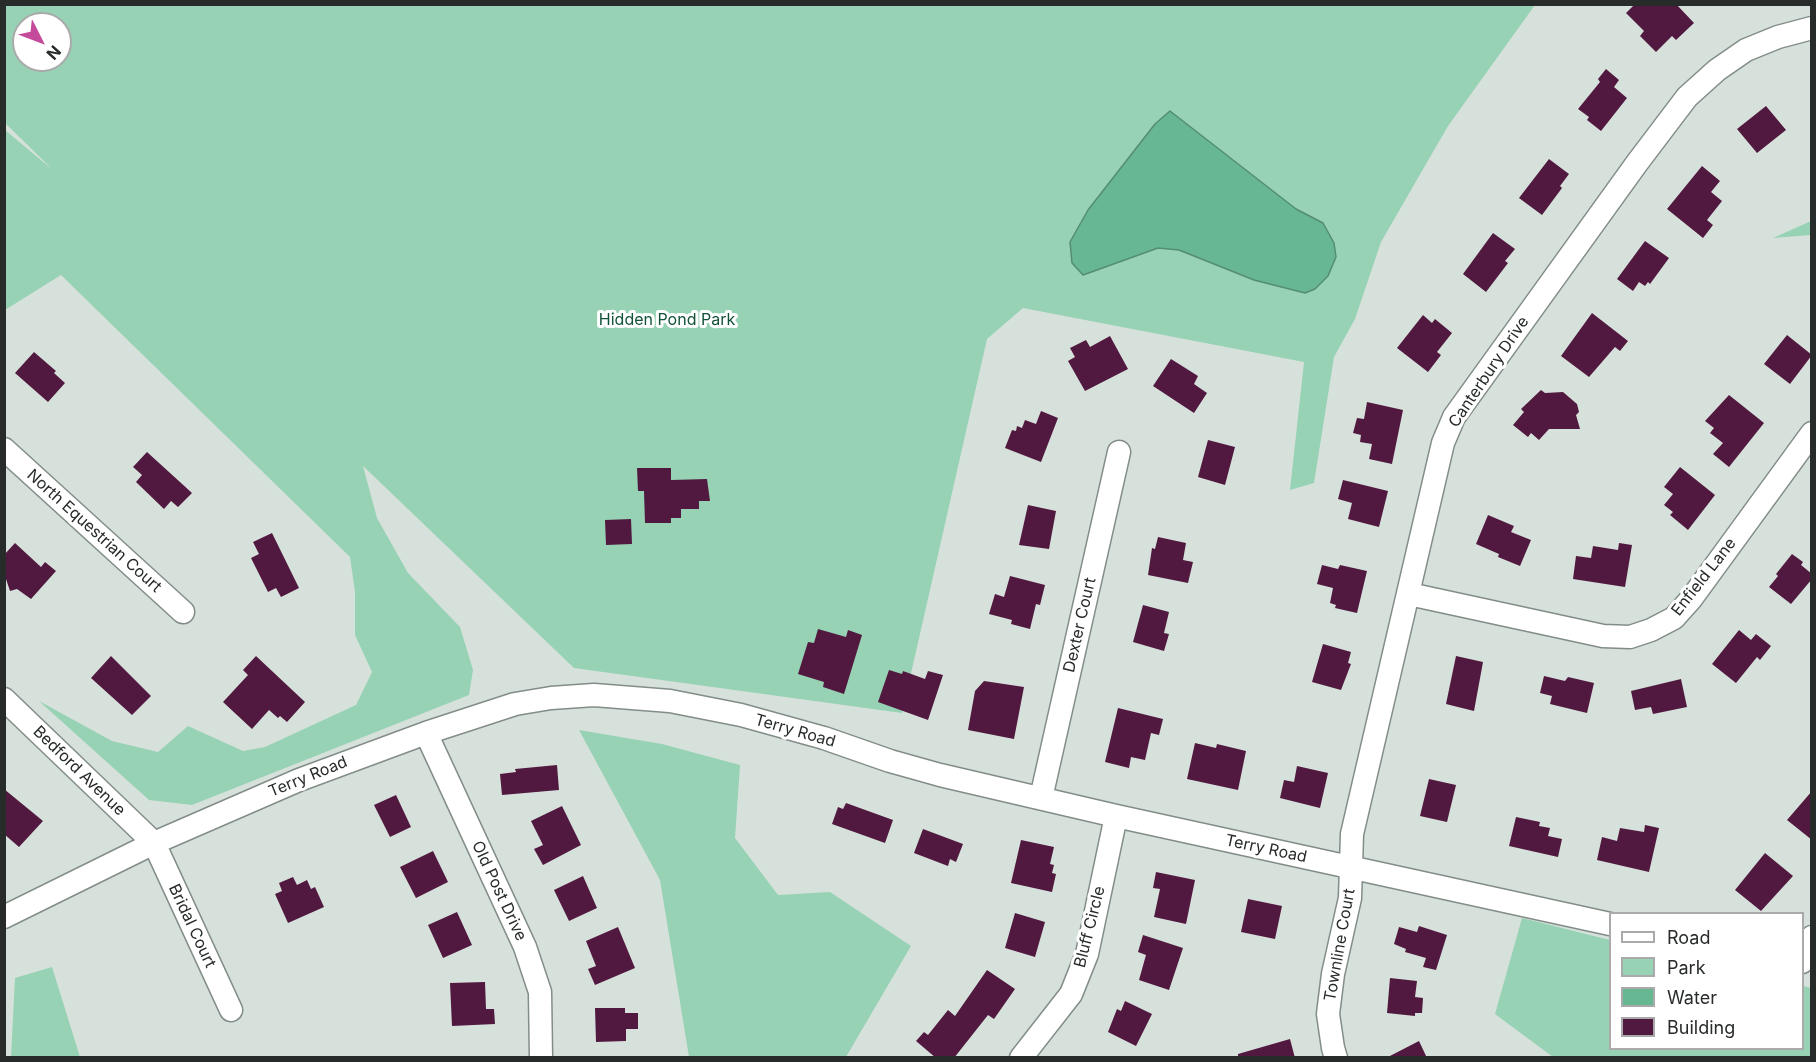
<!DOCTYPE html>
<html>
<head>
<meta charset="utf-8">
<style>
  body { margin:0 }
  #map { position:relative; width:1816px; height:1062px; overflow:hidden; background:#d7e1dc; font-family:Inter,sans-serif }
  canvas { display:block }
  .frame { position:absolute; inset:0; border:6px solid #272b29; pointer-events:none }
  .legend { position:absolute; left:1609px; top:912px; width:195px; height:138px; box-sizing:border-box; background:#fff; border:2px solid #a9aaa9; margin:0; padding:8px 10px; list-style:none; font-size:18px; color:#272b29 }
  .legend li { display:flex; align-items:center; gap:12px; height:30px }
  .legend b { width:30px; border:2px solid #a9aaa9 }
  .north { position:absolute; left:12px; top:12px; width:60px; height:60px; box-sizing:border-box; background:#fff; border:2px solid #a9aaa9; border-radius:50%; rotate:132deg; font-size:16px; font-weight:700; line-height:24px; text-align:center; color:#272b29 }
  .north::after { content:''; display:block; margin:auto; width:21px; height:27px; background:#c54a9c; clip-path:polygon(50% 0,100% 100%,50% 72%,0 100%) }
</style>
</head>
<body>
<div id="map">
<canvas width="1816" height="1062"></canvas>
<div class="frame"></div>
<ul class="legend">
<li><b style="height:8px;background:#fff"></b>Road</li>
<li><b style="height:16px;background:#97d2b4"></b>Park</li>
<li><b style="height:16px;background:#67b792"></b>Water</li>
<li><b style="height:16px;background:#51193f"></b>Building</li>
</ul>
<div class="north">N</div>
</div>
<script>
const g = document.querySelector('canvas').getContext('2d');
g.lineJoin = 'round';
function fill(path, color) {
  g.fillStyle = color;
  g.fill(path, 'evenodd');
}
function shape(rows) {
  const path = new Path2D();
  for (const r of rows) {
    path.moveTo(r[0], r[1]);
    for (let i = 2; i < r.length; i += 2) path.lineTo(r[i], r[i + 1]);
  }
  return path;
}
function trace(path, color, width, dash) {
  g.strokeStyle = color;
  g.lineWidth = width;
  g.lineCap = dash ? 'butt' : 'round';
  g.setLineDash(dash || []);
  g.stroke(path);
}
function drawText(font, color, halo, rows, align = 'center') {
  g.font = font + ' Inter,sans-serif';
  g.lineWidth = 6;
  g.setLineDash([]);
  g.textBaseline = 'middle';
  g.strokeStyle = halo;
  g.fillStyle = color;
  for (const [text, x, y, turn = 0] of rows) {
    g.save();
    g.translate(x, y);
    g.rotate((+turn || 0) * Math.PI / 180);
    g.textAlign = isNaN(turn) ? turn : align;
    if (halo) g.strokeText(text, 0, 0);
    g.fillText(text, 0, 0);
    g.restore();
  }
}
fill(shape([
  [5,5,1535,5,1448,126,1381,242,1355,319,1334,357,1314,483,1290,490,1304,362,1023,308,987,339,902,713,574,668,363,466,377,518,408,573,460,627,473,670,469,695,192,805,149,800,39,701,112,741,158,752,188,726,243,751,265,747,356,705,372,672,355,635,355,592,350,557,61,275,5,310,5,130,53,170,5,123],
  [24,24,60,24,60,60,24,60],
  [1811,221,1811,235,1773,238],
  [579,730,662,744,740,765,735,838,778,895,830,892,911,946,846,1057,689,1057,660,880],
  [1522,918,1610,940,1610,1048,1802,1048,1803,986,1811,988,1811,1057,1553,1057,1495,1014],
  [52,967,80,1057,11,1057,15,978]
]), '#97d2b4');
const water = shape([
  [1170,111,1296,209,1323,223,1334,243,1336,257,1328,276,1315,289,1305,293,1254,280,1179,250,1158,248,1083,275,1072,263,1070,242,1088,210,1155,124,1170,111]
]);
fill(water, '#67b792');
trace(water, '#548d72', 1.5);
fill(shape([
  [1635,4,1676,4,1694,23,1676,40,1672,36,1656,52,1640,36,1644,31,1626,13],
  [1606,69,1619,80,1614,87,1627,98,1601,131,1587,120,1589,117,1578,109,1600,82,1598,79],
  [1766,106,1786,130,1757,153,1737,129],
  [1549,159,1569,174,1560,186,1562,188,1542,215,1519,198],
  [1702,166,1720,181,1711,192,1722,201,1707,220,1713,225,1703,238,1667,209],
  [1493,233,1515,249,1505,261,1508,263,1486,292,1463,274],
  [1645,241,1669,258,1650,284,1648,282,1645,286,1639,282,1633,291,1617,279],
  [1592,313,1628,341,1620,351,1615,347,1589,377,1561,356],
  [1423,315,1432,323,1435,319,1452,333,1437,352,1441,355,1428,372,1397,348],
  [1787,335,1812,355,1790,384,1764,364],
  [1110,336,1128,369,1085,391,1068,361,1075,357,1070,348,1086,340,1090,347],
  [34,352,56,371,54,373,65,383,48,402,15,373],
  [1171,359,1198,376,1194,384,1207,393,1194,413,1153,386],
  [1541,390,1545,393,1563,392,1577,404,1579,412,1576,415,1580,429,1549,429,1539,440,1531,433,1528,437,1513,425,1524,412,1521,409],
  [1729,395,1764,423,1729,467,1713,454,1723,443,1710,433,1714,428,1705,421],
  [1367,402,1403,410,1392,464,1369,459,1372,444,1360,442,1361,435,1353,433,1357,418,1364,419],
  [1041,411,1058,418,1041,462,1005,448,1012,430,1016,431,1017,426,1022,428,1025,420,1036,424],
  [1208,440,1235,447,1225,485,1198,477],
  [147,452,192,493,178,507,171,501,164,509,136,482,142,475,133,467],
  [1680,467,1715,495,1688,530,1670,515,1673,512,1664,505,1673,494,1664,487],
  [637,468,671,468,671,480,707,479,710,501,699,501,699,509,681,509,681,518,671,518,671,523,645,523,644,491,638,491],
  [1343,480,1388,491,1379,527,1348,519,1352,503,1338,499],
  [1028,505,1056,511,1049,549,1019,545],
  [1488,515,1514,526,1511,532,1531,540,1520,566,1498,557,1499,554,1476,544],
  [631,519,632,544,606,545,605,520],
  [272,533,299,588,281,597,276,588,268,592,251,558,259,554,253,542],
  [1158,537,1186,543,1183,560,1193,562,1188,583,1148,575,1152,548,1155,549],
  [15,543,41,567,45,562,56,571,31,599,17,589,10,591,4,573,4,555],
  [1619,543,1632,545,1625,587,1573,579,1576,556,1591,558,1593,546,1618,550],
  [1792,554,1803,562,1801,565,1812,574,1812,579,1791,604,1769,587,1778,576,1776,574],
  [1322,565,1338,569,1340,565,1367,571,1357,613,1335,608,1336,605,1330,603,1333,588,1317,584],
  [1010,576,1045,585,1040,605,1036,604,1030,629,1011,624,1012,620,989,614,995,594,1004,597],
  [1143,605,1169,612,1164,633,1169,634,1164,651,1133,642],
  [818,629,846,637,848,630,862,635,844,694,823,687,824,682,798,674,808,642,814,643],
  [1739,630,1751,640,1756,634,1771,646,1760,660,1757,657,1736,683,1712,664],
  [1323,644,1351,652,1348,663,1351,664,1341,690,1312,682],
  [111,656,151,696,132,715,91,678],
  [256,656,305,702,287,722,280,716,278,718,269,710,252,729,223,702,248,675,243,670],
  [1456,656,1483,662,1474,711,1446,704],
  [889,670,902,674,903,671,925,679,928,671,943,675,928,720,878,702],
  [1544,676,1565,681,1568,677,1594,683,1587,713,1550,704,1552,696,1540,693],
  [1681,679,1687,707,1653,714,1651,707,1635,710,1631,691],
  [984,681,1024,687,1014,739,968,730,975,691],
  [1118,708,1163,719,1159,735,1151,733,1145,760,1131,757,1129,768,1105,762],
  [1195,743,1216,748,1217,744,1246,751,1238,790,1187,779],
  [557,765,559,790,502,795,500,774,516,772,515,769],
  [1297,766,1328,773,1320,808,1280,798,1284,780,1294,782],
  [1429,779,1456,785,1447,822,1420,816],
  [4,789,43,821,19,847,4,834],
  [1812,791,1812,840,1787,820],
  [396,795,411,827,390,837,374,805],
  [846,803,893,820,885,843,832,824,838,807,843,809],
  [562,806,581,845,543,865,534,849,543,845,531,821],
  [1516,817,1540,822,1539,826,1550,828,1548,836,1562,839,1558,857,1509,846],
  [1645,825,1659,828,1649,872,1597,860,1602,837,1617,841,1620,828,1644,832],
  [923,829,963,844,956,862,950,859,948,866,914,853],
  [1021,840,1054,847,1050,864,1054,865,1052,873,1056,874,1052,892,1011,883],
  [433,851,448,882,416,898,400,867],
  [1765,853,1793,876,1761,911,1735,890],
  [1156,872,1195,880,1186,924,1154,917,1160,889,1153,888],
  [583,876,597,908,569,921,554,890],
  [293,877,297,885,307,880,311,889,315,887,324,907,288,923,275,894,282,891,279,883],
  [1248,899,1282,906,1275,939,1241,932],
  [457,912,472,945,443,958,428,925],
  [1015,913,1045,922,1035,957,1005,948],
  [1419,926,1447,935,1436,970,1423,967,1426,958,1405,952,1406,949,1394,944,1399,927,1417,932],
  [618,927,635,968,595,985,588,969,596,966,586,941],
  [1143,935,1183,948,1169,990,1139,980,1146,955,1138,952],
  [987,970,1015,989,994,1019,988,1015,954,1058,936,1058,916,1041,924,1032,928,1035,948,1010,955,1016],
  [1390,978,1417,981,1415,997,1423,998,1422,1013,1415,1013,1415,1016,1387,1013],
  [485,982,486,1009,494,1009,495,1024,452,1026,450,983],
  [1125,1001,1152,1014,1136,1046,1108,1032,1117,1009,1121,1011],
  [595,1008,625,1008,625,1013,638,1013,638,1029,626,1029,626,1041,596,1042],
  [1290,1039,1295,1058,1238,1058,1238,1054],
  [1419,1041,1427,1058,1386,1058]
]), '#51193f');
const minor = shape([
  [4,449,183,612],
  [1409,594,1603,636,1630,637,1651,630,1674,618,1691,599,1812,433],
  [4,699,154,843,231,1010],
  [426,733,525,947,540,992,541,1058],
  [1041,798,1119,452],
  [4,917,154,843,299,780,426,733,515,704,551,698,594,695,670,701,741,715,824,738,890,761,940,775,1116,816,1610,924],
  [1802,962,1806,945,1812,937],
  [1021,1058,1071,994,1087,954,1116,816],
  [1336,1058,1333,1048,1328,1014,1333,974,1350,898,1352,834,1443,443,1454,417,1637,163,1687,97,1717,70,1746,50,1778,37,1812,28]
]);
trace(minor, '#838d88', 25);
trace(minor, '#fff', 22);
drawText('16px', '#125239', '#fff', [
  ["Hidden Pond Park",667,320]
]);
drawText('16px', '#272b29', '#fff', [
  ["Canterbury Drive",1489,372,-56],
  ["North Equestrian Court",94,531,42],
  ["Enfield Lane",1704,577,-52],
  ["Dexter Court",1080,625,-77],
  ["Terry Road",795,731,16],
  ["Bedford Avenue",79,771,44],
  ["Terry Road",308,777,-22],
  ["Terry Road",1266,849,12],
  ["Old Post Drive",499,891,65],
  ["Bridal Court",192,926,65],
  ["Bluff Circle",1090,927,-76],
  ["Townline Court",1340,945,-80]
]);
</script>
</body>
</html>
